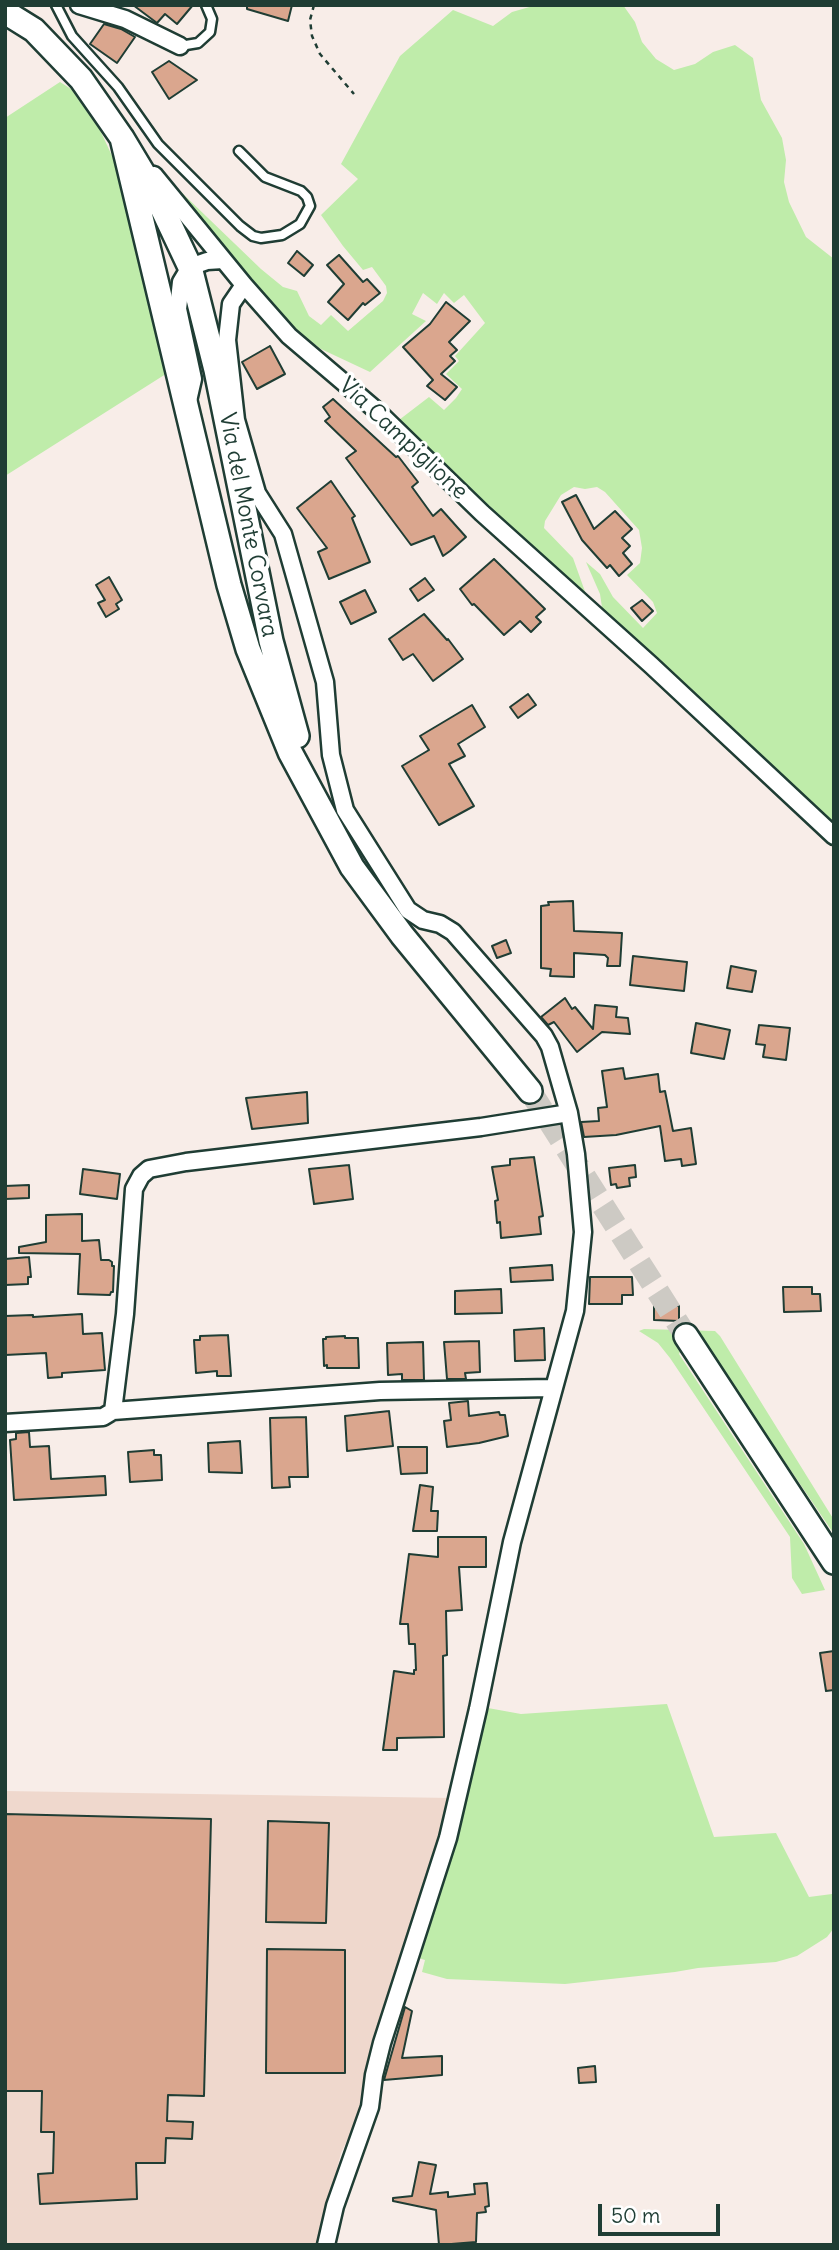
<!DOCTYPE html>
<html>
<head>
<meta charset="utf-8">
<style>
  body { margin:0 }
  #map { position:relative; width:839px; height:2250px; overflow:hidden; background:#f8ede8; font-family:Delius,sans-serif }
  canvas { display:block }
  .frame { position:absolute; inset:0; border:7px solid #1f3d34; pointer-events:none }
  .scale { position:absolute; left:598px; top:2204px; width:122px; height:32px; box-sizing:border-box; border:4px solid #1f3d34; border-top:0; padding-left:9px; font-size:21px; line-height:24px; white-space:nowrap; color:#1f3d34; -webkit-text-stroke:5px #fff; paint-order:stroke }
</style>
</head>
<body>
<div id="map">
<canvas width="839" height="2250"></canvas>
<div class="frame"></div>
<div class="scale">50 m</div>
</div>
<script>
const g = document.querySelector('canvas').getContext('2d');
g.lineJoin = 'round';
function fill(path, color) {
  g.fillStyle = color;
  g.fill(path, 'evenodd');
}
function shape(rows) {
  const path = new Path2D();
  for (const r of rows) {
    path.moveTo(r[0], r[1]);
    for (let i = 2; i < r.length; i += 2) path.lineTo(r[i], r[i + 1]);
  }
  return path;
}
function trace(path, color, width, dash) {
  g.strokeStyle = color;
  g.lineWidth = width;
  g.lineCap = dash ? 'butt' : 'round';
  g.setLineDash(dash || []);
  g.stroke(path);
}
function drawText(font, color, halo, rows, align = 'center') {
  g.font = font + ' Delius,sans-serif';
  g.lineWidth = 7;
  g.setLineDash([]);
  g.textBaseline = 'middle';
  g.strokeStyle = halo;
  g.fillStyle = color;
  for (const [text, x, y, turn = 0] of rows) {
    g.save();
    g.translate(x, y);
    g.rotate((+turn || 0) * Math.PI / 180);
    g.textAlign = isNaN(turn) ? turn : align;
    if (halo) g.strokeText(text, 0, 0);
    g.fillText(text, 0, 0);
    g.restore();
  }
}
fill(shape([
  [5,1791,452,1798,398,1977,372,2053,360,2113,341,2153,323,2225,321,2245,5,2245]
]), '#efd8cd');
fill(shape([
  [623,5,635,22,642,42,656,59,674,70,695,64,713,52,735,45,753,58,761,100,782,138,786,160,784,182,789,202,806,237,834,259,834,829,603,614,600,594,586,562,600,574,613,597,643,628,657,613,653,602,627,575,640,563,642,548,639,530,605,492,597,487,585,489,574,487,561,495,545,521,544,528,573,558,588,600,399,420,429,397,444,410,456,398,462,389,446,374,459,361,455,356,485,323,464,295,454,303,444,293,437,304,423,293,412,314,426,321,370,372,321,349,298,332,257,289,181,195,181,192,261,269,283,287,297,291,309,316,321,325,331,315,348,331,383,301,387,293,386,286,372,267,363,270,343,246,321,215,358,179,341,164,400,56,453,10,493,26,512,12,533,6],
  [60,82,71,89,100,130,120,173,169,372,5,476,5,118],
  [644,1329,715,1331,720,1336,834,1520,834,1534,696,1331,675,1344,680,1352,679,1354,804,1544,825,1590,802,1594,792,1578,790,1537,670,1358,658,1343,639,1331],
  [667,1704,714,1837,776,1833,809,1897,832,1894,834,1928,827,1937,797,1956,776,1962,698,1968,675,1972,565,1984,447,1979,422,1972,425,1960,415,1957,477,1732,482,1730,488,1708,521,1714]
]), '#bfecaa');
const building = shape([
  [133,5,193,5,177,24,165,14,157,23,133,5],
  [247,5,292,5,288,21,247,9,247,5],
  [104,24,121,29,135,37,117,63,90,44,104,24],
  [169,61,197,80,169,99,152,72,169,61],
  [297,251,313,265,304,276,288,263,297,251],
  [339,255,363,282,367,279,380,293,365,305,363,303,348,320,328,302,344,284,327,265,339,255],
  [446,302,470,321,449,342,457,350,450,356,455,361,441,374,457,387,445,400,427,386,433,380,403,347,430,324,446,302],
  [270,346,285,374,257,389,242,362,270,346],
  [333,399,396,457,398,456,418,482,412,487,433,516,441,509,466,537,450,551,443,556,434,536,411,545,346,458,356,451,325,421,330,417,323,407,333,399],
  [331,481,355,516,352,518,370,562,329,579,318,552,327,548,297,508,331,481],
  [576,495,594,529,615,511,632,529,622,538,630,546,623,553,632,564,619,576,610,565,607,568,582,540,562,502,576,495],
  [494,559,545,609,536,617,541,622,531,632,520,621,504,635,474,604,472,605,460,589,494,559],
  [109,577,122,600,116,604,119,609,106,617,98,603,105,600,96,585,109,577],
  [425,578,434,590,418,601,410,589,425,578],
  [365,590,376,612,351,624,340,602,365,590],
  [642,600,653,611,642,621,631,608,642,600],
  [424,614,447,640,448,639,463,659,433,681,413,654,403,660,389,639,424,614],
  [528,694,536,705,518,718,510,707,528,694],
  [472,705,485,727,458,744,465,756,449,764,474,806,439,825,402,766,429,750,420,736,472,705],
  [573,901,574,931,622,933,620,966,607,966,608,958,605,955,574,953,574,977,550,976,551,969,541,968,541,906,549,905,548,902,573,901],
  [506,940,511,953,497,958,492,946,506,940],
  [633,956,687,962,684,991,630,985,633,956],
  [731,966,756,971,752,992,727,988,731,966],
  [565,998,572,1009,575,1007,593,1029,595,1005,617,1007,616,1017,628,1018,630,1034,602,1032,577,1052,554,1022,548,1025,541,1017,565,998],
  [696,1023,730,1030,724,1059,691,1053,696,1023],
  [759,1025,790,1028,786,1060,763,1057,765,1045,756,1044,759,1025],
  [623,1068,625,1079,658,1074,660,1092,665,1091,673,1131,691,1128,696,1164,682,1166,681,1159,665,1161,660,1126,616,1135,584,1137,581,1122,599,1121,598,1108,607,1107,602,1071,623,1068],
  [307,1092,308,1123,252,1129,246,1098,307,1092],
  [534,1157,543,1216,539,1217,541,1234,501,1238,500,1222,497,1223,495,1201,498,1200,492,1167,510,1165,510,1159,534,1157],
  [349,1165,353,1199,314,1204,309,1169,349,1165],
  [635,1165,636,1177,629,1178,630,1186,617,1188,616,1184,611,1185,609,1168,635,1165],
  [83,1169,120,1174,117,1199,80,1194,83,1169],
  [29,1185,29,1198,5,1199,5,1186,29,1185],
  [82,1214,82,1241,99,1240,101,1260,109,1260,112,1262,112,1266,114,1266,113,1292,111,1292,110,1295,78,1294,80,1254,19,1253,19,1247,46,1242,46,1215,82,1214],
  [29,1257,31,1277,28,1277,28,1284,5,1285,5,1259,29,1257],
  [552,1265,553,1280,511,1282,510,1268,552,1265],
  [590,1277,632,1277,633,1295,622,1295,622,1304,589,1304,590,1277],
  [783,1287,812,1287,812,1294,820,1294,821,1311,784,1312,783,1287],
  [501,1289,502,1313,455,1314,455,1291,501,1289],
  [654,1305,679,1306,679,1321,654,1320,654,1305],
  [82,1314,83,1334,102,1333,105,1370,62,1373,62,1377,48,1378,46,1353,5,1355,5,1316,33,1315,33,1317,82,1314],
  [544,1328,545,1360,515,1361,514,1330,544,1328],
  [228,1335,231,1376,217,1376,217,1371,196,1373,194,1340,200,1340,200,1336,228,1335],
  [345,1336,345,1338,358,1338,359,1368,327,1368,327,1365,324,1366,323,1339,326,1339,326,1337,345,1336],
  [479,1341,480,1372,465,1373,466,1379,447,1379,444,1342,479,1341],
  [423,1342,424,1380,402,1380,402,1374,388,1375,387,1343,423,1342],
  [468,1401,469,1416,499,1412,500,1415,505,1415,508,1436,479,1443,447,1447,444,1421,451,1420,449,1403,468,1401],
  [389,1411,393,1446,347,1451,345,1416,389,1411],
  [306,1417,308,1477,289,1477,290,1487,272,1488,270,1418,306,1417],
  [29,1432,30,1447,49,1446,51,1479,105,1476,106,1495,14,1500,10,1440,16,1439,16,1433,29,1432],
  [240,1441,242,1473,209,1472,208,1443,240,1441],
  [398,1447,427,1447,427,1473,401,1474,398,1447],
  [154,1450,154,1455,161,1455,162,1480,130,1482,128,1452,154,1450],
  [420,1485,433,1487,431,1511,438,1511,437,1531,413,1531,420,1485],
  [438,1537,486,1537,486,1567,459,1567,462,1610,446,1611,447,1655,443,1656,444,1737,397,1738,397,1750,383,1750,394,1671,414,1674,414,1670,416,1670,415,1644,409,1644,408,1624,400,1624,409,1554,438,1557,438,1537],
  [834,1651,834,1690,826,1691,820,1653,834,1651],
  [5,1814,211,1819,204,2096,168,2095,167,2121,193,2122,192,2139,166,2138,165,2163,136,2163,137,2199,40,2204,38,2174,53,2173,54,2132,41,2132,42,2091,5,2091,5,1814],
  [268,1821,329,1823,326,1923,266,1922,268,1821],
  [267,1949,345,1950,345,2073,266,2073,267,1949],
  [405,2007,412,2011,402,2058,442,2056,442,2075,384,2080,405,2007],
  [595,2066,596,2082,579,2083,578,2068,595,2066],
  [419,2162,436,2165,430,2194,448,2192,448,2197,475,2194,474,2184,487,2183,489,2206,485,2207,486,2212,477,2213,476,2242,439,2245,436,2210,393,2201,393,2198,412,2196,419,2162]
]);
fill(building, '#daa68e');
trace(building, '#1f3d34', 2);
trace(shape([
  [530,1091,686,1336]
]), '#cdcac4', 23, [23, 11]);
const service = shape([
  [56,5,72,36,118,87,158,144,240,226,253,236,261,238,282,235,300,224,310,206,307,197,301,191,265,177,239,151],
  [180,46,198,43,210,32,212,19,206,5]
]);
const minor = shape([
  [79,5,125,19,180,46],
  [154,175,244,285,289,336,376,410,482,513,651,665,834,836],
  [244,285,231,304,227,340,236,420,257,493,283,534,325,682,331,755,345,810,408,910,423,920,440,924,453,932,544,1036,550,1047,569,1113,576,1154,583,1232,575,1311,512,1542,478,1709,448,1838,382,2043,374,2075,370,2107,335,2206,326,2245],
  [188,401,193,379,178,309,181,282,190,267,207,261,223,260],
  [113,1411,125,1314,134,1189,141,1176,149,1169,186,1162,481,1127,569,1113],
  [5,1423,103,1417,113,1411,380,1391,552,1388]
]);
const secondary = shape([
  [5,12,34,30,81,79,122,138,155,193,190,267,216,370,271,641,297,736],
  [122,138,229,585,248,649,290,752,352,867,402,935,530,1091],
  [686,1336,834,1562]
]);
trace(service, '#1f3d34', 13);
trace(minor, '#1f3d34', 21);
trace(secondary, '#1f3d34', 28);
trace(shape([
  [314,5,310,20,312,36,320,54,354,94]
]), '#1f3d34', 2.5, [5, 5]);
trace(service, '#fff', 8);
trace(minor, '#fff', 16);
trace(secondary, '#fff', 23);
drawText('23px', '#1f3d34', '#fff', [
  ["Via Campiglione",403,439,43],
  ["Via del Monte Corvara",248,525,79]
]);
</script>
</body>
</html>
